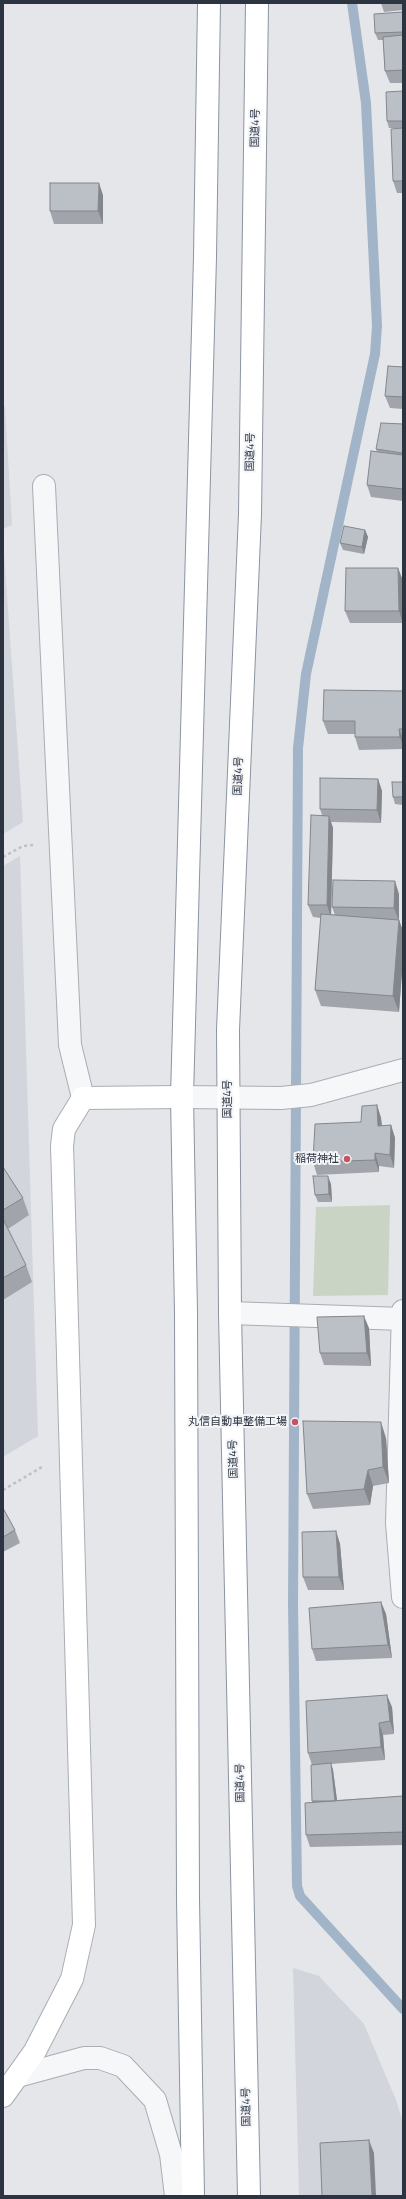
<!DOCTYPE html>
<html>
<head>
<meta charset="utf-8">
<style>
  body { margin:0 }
  #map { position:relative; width:406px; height:2199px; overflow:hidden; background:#e4e6ea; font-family:"Titillium Web",sans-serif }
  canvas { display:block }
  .frame { position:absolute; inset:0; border:4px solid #2c3442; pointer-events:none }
</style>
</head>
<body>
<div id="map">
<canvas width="406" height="2199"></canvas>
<div class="frame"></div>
</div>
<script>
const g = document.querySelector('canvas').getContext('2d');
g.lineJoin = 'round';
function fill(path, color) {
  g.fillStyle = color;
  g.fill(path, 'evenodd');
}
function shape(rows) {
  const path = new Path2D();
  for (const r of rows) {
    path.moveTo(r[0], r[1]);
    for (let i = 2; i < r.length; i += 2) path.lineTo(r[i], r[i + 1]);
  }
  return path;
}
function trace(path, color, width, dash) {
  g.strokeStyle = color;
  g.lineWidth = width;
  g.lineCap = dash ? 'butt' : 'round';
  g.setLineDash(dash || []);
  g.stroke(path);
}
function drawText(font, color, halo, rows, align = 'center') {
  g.font = font + ' "Titillium Web","Noto Sans JP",sans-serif';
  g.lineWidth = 4;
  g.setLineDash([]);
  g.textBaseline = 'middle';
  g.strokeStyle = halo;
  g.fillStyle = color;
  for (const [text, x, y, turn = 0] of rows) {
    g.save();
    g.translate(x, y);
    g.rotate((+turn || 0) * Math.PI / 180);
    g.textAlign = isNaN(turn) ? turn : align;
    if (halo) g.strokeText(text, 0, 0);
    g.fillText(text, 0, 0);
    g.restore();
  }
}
fill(shape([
  [3,407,5,407,12,525,3,529],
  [3,538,23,822,3,834],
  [20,856,38,1436,3,1457,3,866],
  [293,1968,319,1976,364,2024,396,2100,403,2122,403,2196,299,2196]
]), '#d2d5dc');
fill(shape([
  [390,1205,388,1295,313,1296,316,1207]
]), '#c9d4c5');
trace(shape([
  [352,3,366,103,377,326,375,354,306,674,298,748,293,1604,297,1886,300,1896,403,2009]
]), '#a2b4c7', 10);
const street = shape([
  [44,486,70,1045,83,1098],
  [182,1097,281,1098,311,1095,403,1070],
  [403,1311,397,1523,403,1597],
  [230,1313,403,1319],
  [18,2076,84,2058,100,2058,123,2066,155,2100,171,2154,176,2196]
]);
const secondary = shape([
  [3,2096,35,2051,72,1979,84,1925,63,1178,62,1146,64,1129,83,1098,182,1097]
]);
const highway = shape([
  [193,2196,188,1899,186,1313,182,1097,205,257,209,3],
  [249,2196,230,1313,228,1030,250,514,257,3]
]);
trace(street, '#a9adb4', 24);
trace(secondary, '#a9adb4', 24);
trace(highway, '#8c94a0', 24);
trace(shape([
  [3,857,23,846,33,845],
  [3,1490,42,1467]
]), '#bdc0c6', 2.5, [3, 3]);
trace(street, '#f6f7f9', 22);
trace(secondary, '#fff', 22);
trace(highway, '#fff', 22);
fill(shape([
  [381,3,403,3,403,10,384,12],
  [403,12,403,83,390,83,385,71,383,40,378,40,375,33],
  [403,91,403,128,389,128,387,121],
  [403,128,403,193,397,193,393,181],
  [103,195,103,224,54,224,50,211],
  [403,367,403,409,390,408,385,396],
  [403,424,403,501,371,497,367,485,377,452,376,449],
  [365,530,368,537,364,554,343,550,340,543],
  [398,568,403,581,403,623,350,623,345,611],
  [403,691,403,749,359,750,355,737,355,734,328,734,323,721],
  [378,779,382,791,381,823,331,822,333,828,331,914,335,915,332,907,399,894,399,920,403,931,403,958,399,1012,321,1006,315,990,321,918,313,917,308,905,322,815,320,809],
  [403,782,403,805,395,804,393,797],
  [377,1105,381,1118,382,1126,391,1125,395,1138,394,1168,379,1166,379,1172,317,1175,313,1162,361,1122],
  [3,1167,23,1198,29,1215,8,1229,26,1265,32,1282,3,1300],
  [331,1184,332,1202,318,1202,315,1195],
  [369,1328,371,1366,324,1365,320,1353],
  [386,1438,389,1483,373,1486,370,1505,313,1509,307,1494],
  [3,1508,15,1530,20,1543,3,1552],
  [336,1531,340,1544,344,1590,308,1590,303,1577],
  [381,1602,386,1614,392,1658,316,1661,312,1649],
  [392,1707,394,1734,383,1735,385,1760,331,1764,333,1770,337,1800,403,1796,403,1845,310,1847,306,1835,312,1802,312,1765,308,1753]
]), '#a1a5ab');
fill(shape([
  [99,183,103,195,103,224,98,211],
  [365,530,368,537,364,554,362,547],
  [398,568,403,581,403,623,399,611],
  [399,729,403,739,403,746,400,737],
  [378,779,382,791,381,823,377,810],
  [329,816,333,828,331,918,327,905],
  [395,881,399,894,399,920,403,931,403,958,399,1012,393,996,399,921,394,908],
  [377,1105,381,1118,383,1138,378,1126],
  [391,1125,395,1138,394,1168,390,1155],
  [375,1153,379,1166,379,1172,375,1160],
  [328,1176,331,1184,332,1202,329,1194],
  [364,1316,369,1328,371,1366,367,1353],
  [381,1422,386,1438,389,1483,383,1467],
  [368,1470,373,1486,370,1505,364,1489],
  [336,1531,340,1544,344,1590,339,1577],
  [381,1602,386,1614,392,1658,388,1645],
  [387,1695,392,1707,394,1734,390,1721],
  [379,1723,383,1735,385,1760,381,1747],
  [331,1763,333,1770,338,1808,335,1801],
  [369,2140,374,2153,376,2196,372,2196]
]), '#83868b');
const building = shape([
  [403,12,403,32,375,33,374,14,403,12],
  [403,35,403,70,385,71,383,37,403,35],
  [403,91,403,121,387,121,386,92,403,91],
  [403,128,403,181,393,181,391,129,403,128],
  [50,183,99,183,98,211,50,211,50,183],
  [388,366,403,367,403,397,385,396,388,366],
  [381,423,403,424,403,448,402,453,376,449,381,423],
  [371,451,403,455,403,489,367,485,371,451],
  [344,526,365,530,362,547,340,543,344,526],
  [346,568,398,568,399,611,345,611,346,568],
  [324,690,403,691,403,729,399,729,400,737,355,737,355,721,323,721,324,690],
  [320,778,378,779,377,810,320,809,320,778],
  [392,782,403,782,403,797,393,797,392,782],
  [311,815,329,816,327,905,308,905,311,815],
  [333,880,395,881,394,908,332,907,333,880],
  [321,914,399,920,393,996,315,990,321,914],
  [377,1105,378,1126,391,1125,390,1155,375,1153,375,1160,313,1162,315,1124,361,1122,362,1106,377,1105],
  [3,1167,23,1198,3,1210,3,1167],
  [313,1176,328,1176,329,1194,315,1195,313,1176],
  [3,1219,26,1265,3,1278,3,1219],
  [364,1316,367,1353,320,1353,317,1317,364,1316],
  [303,1421,381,1422,383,1467,368,1470,364,1489,307,1494,303,1421],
  [3,1508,15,1530,3,1537,3,1508],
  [336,1531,339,1577,303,1577,302,1532,336,1531],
  [381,1602,388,1645,312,1649,309,1608,381,1602],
  [387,1695,390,1721,379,1723,381,1747,308,1753,306,1701,387,1695],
  [331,1763,335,1801,312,1801,311,1765,331,1763],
  [403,1796,403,1832,306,1835,305,1803,403,1796],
  [369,2140,372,2196,322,2196,320,2143,369,2140]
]);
fill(building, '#bbc0c7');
trace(building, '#83868b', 1);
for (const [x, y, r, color] of [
  [347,1159,4,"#c55364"],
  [295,1422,4,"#c55364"]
]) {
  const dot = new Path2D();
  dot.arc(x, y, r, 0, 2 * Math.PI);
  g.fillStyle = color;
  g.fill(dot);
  trace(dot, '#f3f5f8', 1.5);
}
drawText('11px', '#2c3442', '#f3f5f8', [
  ["国道4号",256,128,-89],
  ["国道4号",251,452,-89],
  ["国道4号",239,776,-88],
  ["国道4号",228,1099,-90],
  ["国道4号",234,1459,-92],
  ["国道4号",241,1783,-91],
  ["国道4号",247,2107,-91]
]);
drawText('11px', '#2c3442', '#f3f5f8', [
  ["稲荷神社",339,1159],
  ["丸信自動車整備工場",287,1422]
], 'right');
</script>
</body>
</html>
